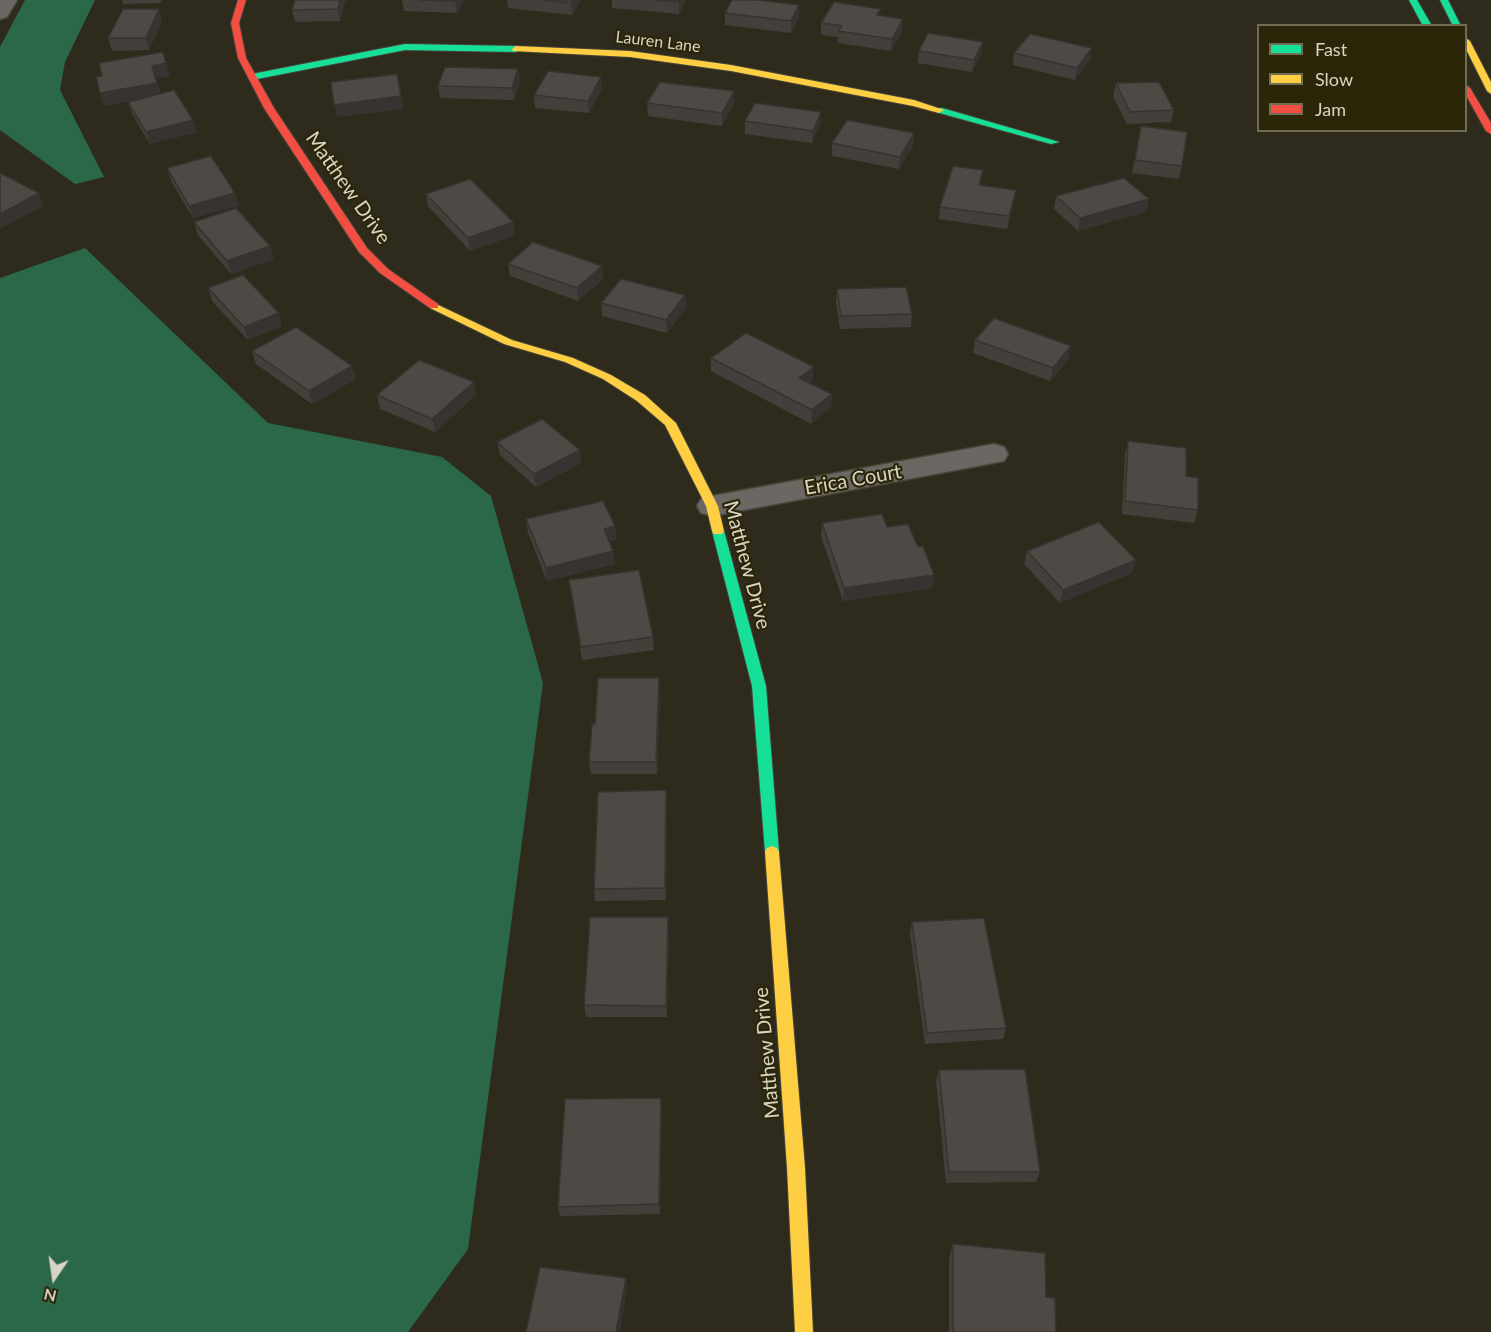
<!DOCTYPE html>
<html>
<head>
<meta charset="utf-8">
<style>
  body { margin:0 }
  #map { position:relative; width:1491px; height:1332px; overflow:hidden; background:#2e2b1c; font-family:Lato,sans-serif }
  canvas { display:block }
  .legend { position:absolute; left:1257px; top:24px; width:210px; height:108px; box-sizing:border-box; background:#2c2609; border:2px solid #716c54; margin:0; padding:8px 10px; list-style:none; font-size:18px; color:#d9d5c5 }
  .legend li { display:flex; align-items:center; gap:12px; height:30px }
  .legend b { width:30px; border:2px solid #716c54 }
  .north { position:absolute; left:24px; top:1248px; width:60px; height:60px; -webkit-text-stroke:4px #2c2609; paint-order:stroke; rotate:193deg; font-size:16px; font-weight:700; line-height:24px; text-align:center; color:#d9d5c5 }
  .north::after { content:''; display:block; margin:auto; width:21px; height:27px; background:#d9d5c5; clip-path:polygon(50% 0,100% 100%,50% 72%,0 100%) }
</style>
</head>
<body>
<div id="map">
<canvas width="1491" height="1332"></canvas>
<ul class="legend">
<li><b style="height:8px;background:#16e098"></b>Fast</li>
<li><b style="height:8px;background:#ffcf43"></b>Slow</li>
<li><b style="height:8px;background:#f24e42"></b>Jam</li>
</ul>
<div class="north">N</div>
</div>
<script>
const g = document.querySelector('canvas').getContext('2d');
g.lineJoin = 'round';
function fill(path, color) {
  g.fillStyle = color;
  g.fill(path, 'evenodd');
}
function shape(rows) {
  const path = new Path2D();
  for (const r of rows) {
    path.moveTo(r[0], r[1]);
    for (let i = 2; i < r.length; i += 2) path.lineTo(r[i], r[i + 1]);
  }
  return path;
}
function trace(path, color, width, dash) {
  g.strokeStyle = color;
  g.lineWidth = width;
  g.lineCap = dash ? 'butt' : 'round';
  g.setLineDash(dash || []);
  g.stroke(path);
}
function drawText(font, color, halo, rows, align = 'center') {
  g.font = font + ' Lato,sans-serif';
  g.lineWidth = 4.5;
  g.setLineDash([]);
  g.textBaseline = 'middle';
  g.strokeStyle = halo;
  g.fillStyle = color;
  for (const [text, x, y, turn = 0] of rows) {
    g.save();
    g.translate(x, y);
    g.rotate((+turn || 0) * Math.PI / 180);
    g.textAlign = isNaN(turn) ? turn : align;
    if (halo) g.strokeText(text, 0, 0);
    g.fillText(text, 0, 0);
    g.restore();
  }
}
fill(shape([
  [25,0,95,0,65,62,60,90,104,177,75,184,0,130,0,47],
  [85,248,268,423,442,457,491,496,543,683,468,1249,408,1332,0,1332,0,278]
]), '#2b6749');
const street = shape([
  [0,0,17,0,7,17,0,19,0,0],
  [994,444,1004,447,1008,454,1004,461,712,516,701,513,697,506,701,499,712,496,994,444]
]);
const fast = shape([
  [1409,0,1417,0,1432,26,1423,26,1409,0],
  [1440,0,1448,0,1461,26,1453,26,1440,0],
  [405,44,516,46,520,49,516,52,405,50,252,80,248,77,252,74,405,44],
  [936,108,942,108,1059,142,1051,144,936,112,936,108],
  [718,527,724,531,766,686,779,852,777,856,772,858,767,856,765,852,752,686,712,531,718,527]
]);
const slow = shape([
  [1466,38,1470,41,1491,82,1491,94,1487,91,1466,49,1466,38],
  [516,46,630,51,731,65,914,100,944,110,939,113,913,106,731,71,630,57,513,51,512,49,516,46],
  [434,303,512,340,573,358,611,375,645,395,676,423,718,506,724,531,722,534,714,534,712,531,706,506,665,425,637,401,603,379,565,362,504,344,430,308,430,304,434,303],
  [772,846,777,848,779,852,805,1168,813,1332,795,1332,787,1168,765,852,767,848,772,846]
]);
const jam = shape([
  [238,0,246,0,239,23,246,58,274,108,367,248,388,269,438,304,438,308,430,308,380,273,359,252,264,108,238,58,231,23,238,0],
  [1466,85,1470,88,1491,123,1491,134,1486,131,1466,95,1466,85]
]);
trace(street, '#484539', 3);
trace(fast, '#484539', 2);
trace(slow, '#484539', 2);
trace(jam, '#484539', 2);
fill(street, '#6b6763');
fill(fast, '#16e098');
fill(slow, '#ffcf43');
fill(jam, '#f24e42');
fill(shape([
  [122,0,162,0,161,3,123,4],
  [295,0,346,0,340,21,295,22,292,10],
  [402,0,463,0,457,13,404,11],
  [507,0,581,0,572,15,508,8],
  [612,0,686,0,679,14,612,8],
  [725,13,799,17,791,33,725,25],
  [880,16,902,31,891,51,838,43,838,37,821,35,821,23],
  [162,21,149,50,112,51,108,38],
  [919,51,981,54,972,72,918,63],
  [1014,53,1090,60,1075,80,1013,65],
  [518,69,520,81,514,100,440,98,438,86],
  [170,76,156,78,160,94,197,132,150,144,132,114,128,102,130,101,104,106,96,77],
  [1116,83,1174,110,1171,122,1127,124,1113,96],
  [602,89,589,113,535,108,534,95],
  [647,103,734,103,722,126,648,116],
  [745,121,820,124,812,143,745,134],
  [1141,126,1182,166,1179,179,1132,173],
  [914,133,913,146,899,169,832,156,832,143],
  [167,168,235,193,238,206,193,218,171,181],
  [981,183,981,186,1014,203,1007,229,939,219,940,207],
  [426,194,513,222,515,235,470,251,428,206],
  [1056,196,1146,212,1078,231,1054,209],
  [194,222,274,259,231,274,198,235],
  [508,264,602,266,603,279,578,301,510,276],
  [208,288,282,326,248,340,212,301],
  [837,289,912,314,911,327,840,329,836,302],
  [685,295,686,308,667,333,602,316,601,303],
  [975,340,1069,359,1050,381,973,353],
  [252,351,356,379,312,404,256,364],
  [711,358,813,380,809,383,832,394,831,407,811,424,711,371],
  [474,382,476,395,435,432,380,409,377,395],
  [1128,441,1186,476,1198,510,1194,523,1122,514,1125,454],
  [497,442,581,463,536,487,500,455],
  [526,519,615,526,616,540,609,541,613,551,615,564,547,581,528,533],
  [822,523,887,527,934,575,932,588,843,601,821,536],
  [1027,551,1136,560,1132,573,1060,603,1024,564],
  [569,580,653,637,654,650,582,660],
  [660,690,657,774,591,774,589,762,595,724],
  [666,790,667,803,666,900,595,901,594,889],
  [912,922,1006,1028,1003,1039,925,1044,910,934],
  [669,929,667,1017,586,1017,584,1005],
  [939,1070,1040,1172,1036,1182,946,1183,936,1081],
  [662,1108,660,1214,560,1216,558,1207],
  [953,1244,1046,1297,1056,1332,949,1332,949,1258]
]), '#443f3b');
fill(shape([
  [340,0,346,0,340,21,338,9],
  [456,0,463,0,457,13,455,1],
  [573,0,581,0,572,15,571,3],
  [680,0,686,0,679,14,679,2],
  [799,5,799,17,791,33,791,21],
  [159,9,162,21,149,50,146,38],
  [903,19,902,31,891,51,892,39],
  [983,42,981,54,972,72,974,60],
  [1092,48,1090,60,1075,80,1077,68],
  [163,52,170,76,156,78,160,96,104,106,100,93,152,66],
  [518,69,520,81,514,100,512,88],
  [601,77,602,89,589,113,588,101],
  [734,91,734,103,722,126,722,113],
  [401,96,404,109,337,117,334,105],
  [821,112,820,124,812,143,813,131],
  [193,120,197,132,150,144,146,132],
  [914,133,913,146,899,169,900,157],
  [1016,190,1014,203,1007,229,1009,216],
  [39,193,44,206,0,229,0,214],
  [235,193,238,206,193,218,189,206],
  [1149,199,1146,212,1078,231,1080,218],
  [513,222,515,235,470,251,468,238],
  [270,246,274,259,231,274,227,261],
  [602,266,603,279,578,301,577,288],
  [685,295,686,308,667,333,666,320],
  [279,313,282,326,248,340,244,327],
  [1071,346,1069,359,1050,381,1053,368],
  [352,366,356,379,312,404,309,391],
  [814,367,813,380,799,391,799,378],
  [474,382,476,395,435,432,432,419],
  [832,394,831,407,811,424,812,410],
  [580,450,581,463,536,487,534,474],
  [615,526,616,540,605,542,604,529],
  [613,551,615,564,547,581,546,568],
  [1136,560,1132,573,1060,603,1063,590],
  [934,575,932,588,843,601,844,588],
  [659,678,660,690,657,774,656,762],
  [666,790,667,803,666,900,665,888],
  [668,917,669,929,667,1017,666,1006],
  [661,1098,662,1108,660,1214,659,1204],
  [626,1278,627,1287,620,1332,616,1332]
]), '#373330');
const building = shape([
  [295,0,340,0,338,9,292,10,295,0],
  [420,0,456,0,455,1,420,0],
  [544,0,573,0,571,3,544,0],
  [655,0,680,0,679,2,655,0],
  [732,0,758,0,799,5,791,21,725,13,732,0],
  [834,2,881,9,877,15,903,19,892,39,838,31,842,26,821,23,834,2],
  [123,9,159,9,146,38,108,38,123,9],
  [928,33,983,42,974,60,919,51,928,33],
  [1030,34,1092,48,1077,68,1014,53,1030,34],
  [163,52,166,63,152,66,157,83,100,93,96,77,102,76,99,63,163,52],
  [445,67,518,69,512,88,438,86,445,67],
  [548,71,601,77,588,101,534,95,548,71],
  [397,74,401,96,334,105,331,82,397,74],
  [660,82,734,91,722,113,647,103,660,82],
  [1159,82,1174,110,1130,112,1116,83,1159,82],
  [174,90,193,120,146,132,128,102,174,90],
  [755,103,821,112,813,131,745,121,755,103],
  [847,120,914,133,900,157,832,143,847,120],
  [1141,126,1187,132,1182,166,1135,160,1141,126],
  [211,156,235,193,189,206,167,168,211,156],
  [953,166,983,170,979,185,1016,190,1009,216,940,207,953,166],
  [0,173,39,193,0,214,0,173],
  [1124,178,1149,199,1080,218,1056,196,1124,178],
  [470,179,513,222,468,238,426,194,470,179],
  [236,208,270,246,227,261,194,222,236,208],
  [533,242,602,266,577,288,508,264,533,242],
  [243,275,279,313,244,327,208,288,243,275],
  [621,279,685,295,666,320,601,303,621,279],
  [906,287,912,314,841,316,837,289,906,287],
  [994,318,1071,346,1053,368,975,340,994,318],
  [296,327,352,366,309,391,252,351,296,327],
  [746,333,814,367,799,378,832,394,812,410,711,358,746,333],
  [419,360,474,382,432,419,377,395,419,360],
  [542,419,580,450,534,474,497,442,542,419],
  [1128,441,1186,448,1186,476,1198,478,1198,510,1125,501,1128,441],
  [603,501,615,526,604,529,613,551,546,568,526,519,603,501],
  [882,514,887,527,908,524,918,547,923,546,934,575,844,588,822,523,882,514],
  [1099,522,1136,560,1063,590,1027,551,1099,522],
  [639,570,653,637,581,647,569,580,639,570],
  [598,678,659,678,656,762,589,762,592,724,595,724,598,678],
  [666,790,665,888,594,889,598,792,666,790],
  [590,917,668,917,666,1006,584,1005,590,917],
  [984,918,1006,1028,927,1033,912,922,984,918],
  [1025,1069,1040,1172,949,1172,939,1070,1025,1069],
  [661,1098,659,1204,558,1207,565,1099,661,1098],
  [953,1244,1045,1253,1046,1297,1055,1298,1056,1332,953,1332,953,1244],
  [540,1267,626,1278,616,1332,526,1332,540,1267]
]);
fill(building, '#4f4945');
trace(building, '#373330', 1.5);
drawText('16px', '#d9d5c5', '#2c2609', [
  ["Lauren Lane",658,42,7]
]);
drawText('20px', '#d9d5c5', '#2c2609', [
  ["Matthew Drive",348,188,55],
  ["Erica Court",853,480,-10],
  ["Matthew Drive",747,565,75],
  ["Matthew Drive",767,1053,-95]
]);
</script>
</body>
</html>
